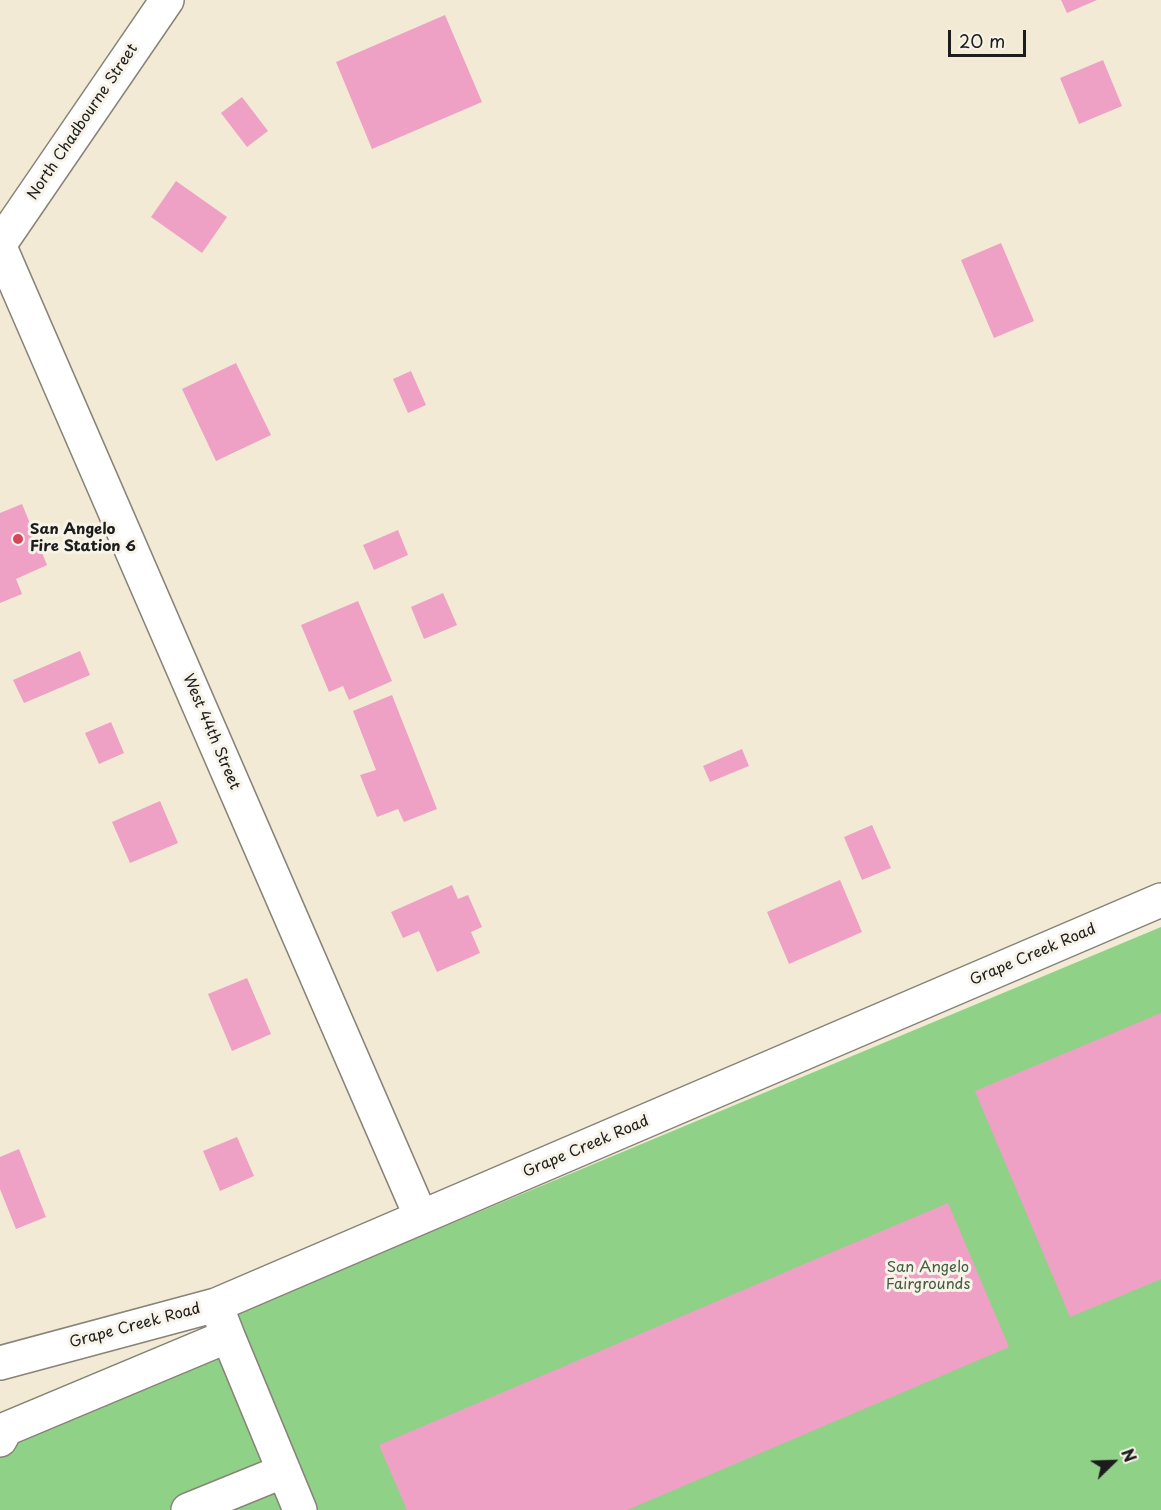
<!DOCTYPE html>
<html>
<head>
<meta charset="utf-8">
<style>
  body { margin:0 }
  #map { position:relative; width:1161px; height:1510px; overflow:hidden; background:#f2ead5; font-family:"Playpen Sans",sans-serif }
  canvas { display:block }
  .north { position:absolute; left:1083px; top:1432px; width:60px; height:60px; -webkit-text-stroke:4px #f7f3e8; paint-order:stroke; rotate:67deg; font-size:16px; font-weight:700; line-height:24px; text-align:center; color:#1c1c1c }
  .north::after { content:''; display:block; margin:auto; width:21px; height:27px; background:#1c1c1c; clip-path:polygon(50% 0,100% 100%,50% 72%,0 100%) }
  .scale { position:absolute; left:948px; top:30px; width:78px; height:27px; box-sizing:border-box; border:3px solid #1c1c1c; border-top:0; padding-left:8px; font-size:18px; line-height:21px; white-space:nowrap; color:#1c1c1c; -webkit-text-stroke:4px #f7f3e8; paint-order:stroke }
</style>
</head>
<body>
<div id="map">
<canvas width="1161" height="1510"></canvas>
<div class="north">N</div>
<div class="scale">20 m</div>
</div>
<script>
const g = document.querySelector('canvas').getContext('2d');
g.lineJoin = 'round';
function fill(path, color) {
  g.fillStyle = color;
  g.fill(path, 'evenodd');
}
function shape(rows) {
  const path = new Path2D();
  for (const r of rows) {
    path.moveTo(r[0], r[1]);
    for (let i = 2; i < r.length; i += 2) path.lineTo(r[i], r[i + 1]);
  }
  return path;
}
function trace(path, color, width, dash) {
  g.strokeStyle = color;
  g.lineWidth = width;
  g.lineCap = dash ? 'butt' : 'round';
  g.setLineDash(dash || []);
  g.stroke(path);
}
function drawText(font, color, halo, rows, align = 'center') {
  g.font = font + ' "Playpen Sans",sans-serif';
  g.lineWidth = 6;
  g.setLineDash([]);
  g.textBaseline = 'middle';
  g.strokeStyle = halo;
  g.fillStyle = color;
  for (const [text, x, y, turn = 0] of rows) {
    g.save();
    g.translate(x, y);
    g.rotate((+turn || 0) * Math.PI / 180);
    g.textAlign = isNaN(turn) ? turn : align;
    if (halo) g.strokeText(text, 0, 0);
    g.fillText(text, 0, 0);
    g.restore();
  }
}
fill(shape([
  [1161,927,1161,1510,0,1510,0,1412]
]), '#90d188');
fill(shape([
  [1061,0,1097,0,1067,13],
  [445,15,482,102,372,149,336,62],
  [1103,60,1122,106,1079,124,1060,78],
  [242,97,268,131,247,147,221,113],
  [176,181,227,217,202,253,151,217],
  [1001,243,1034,321,994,338,961,260],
  [236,363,271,435,216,461,182,389],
  [411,371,426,405,408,413,393,379],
  [22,504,47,565,16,579,22,594,0,603,0,513],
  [398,530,408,555,374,570,363,545],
  [443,593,457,625,424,639,411,607],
  [358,601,392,681,349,700,343,686,329,692,301,625],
  [80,651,90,675,24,703,13,680],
  [392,695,437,809,404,822,398,809,377,817,360,775,376,770,353,711],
  [111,722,124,753,99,764,85,733],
  [742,749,749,766,710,782,703,766],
  [160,801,178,843,130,863,112,822],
  [872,825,891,868,862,880,844,837],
  [840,880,862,932,789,964,767,912],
  [452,885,458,899,468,895,482,927,471,932,480,953,437,972,419,931,403,938,391,912],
  [247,978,271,1034,232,1051,208,994],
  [1161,1013,1161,1279,1070,1317,975,1091],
  [237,1137,254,1176,220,1191,203,1151],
  [19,1149,46,1217,16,1229,0,1189,0,1157],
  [948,1203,1009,1347,627,1510,407,1510,379,1445]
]), '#eea1c5');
const minor = shape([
  [0,247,421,1217],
  [228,1336,300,1510],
  [0,1363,216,1305,1161,900],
  [0,1440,6,1429,228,1336,216,1305],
  [188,1510,284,1471]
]);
const major = shape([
  [0,244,167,0]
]);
trace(minor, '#878378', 36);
trace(major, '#878378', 36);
trace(minor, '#fff', 33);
trace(major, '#fff', 33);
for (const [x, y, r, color] of [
  [18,539,6,"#d1495b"]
]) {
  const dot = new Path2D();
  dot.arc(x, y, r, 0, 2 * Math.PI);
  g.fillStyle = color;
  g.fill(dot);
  trace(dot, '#f7f3e8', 2);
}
drawText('15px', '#1c1c1c', '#f7f3e8', [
  ["North Chadbourne Street",83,122,-56],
  ["West 44th Street",211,732,67],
  ["Grape Creek Road",1033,955,-23],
  ["Grape Creek Road",586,1147,-23],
  ["Grape Creek Road",135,1326,-15]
]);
drawText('bold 15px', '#1c1c1c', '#f7f3e8', [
  ["San Angelo",30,530],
  ["Fire Station 6",30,547]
], 'left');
drawText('15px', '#455b42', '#f7f3e8', [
  ["San Angelo",928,1268],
  ["Fairgrounds",928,1285]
]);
</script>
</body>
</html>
